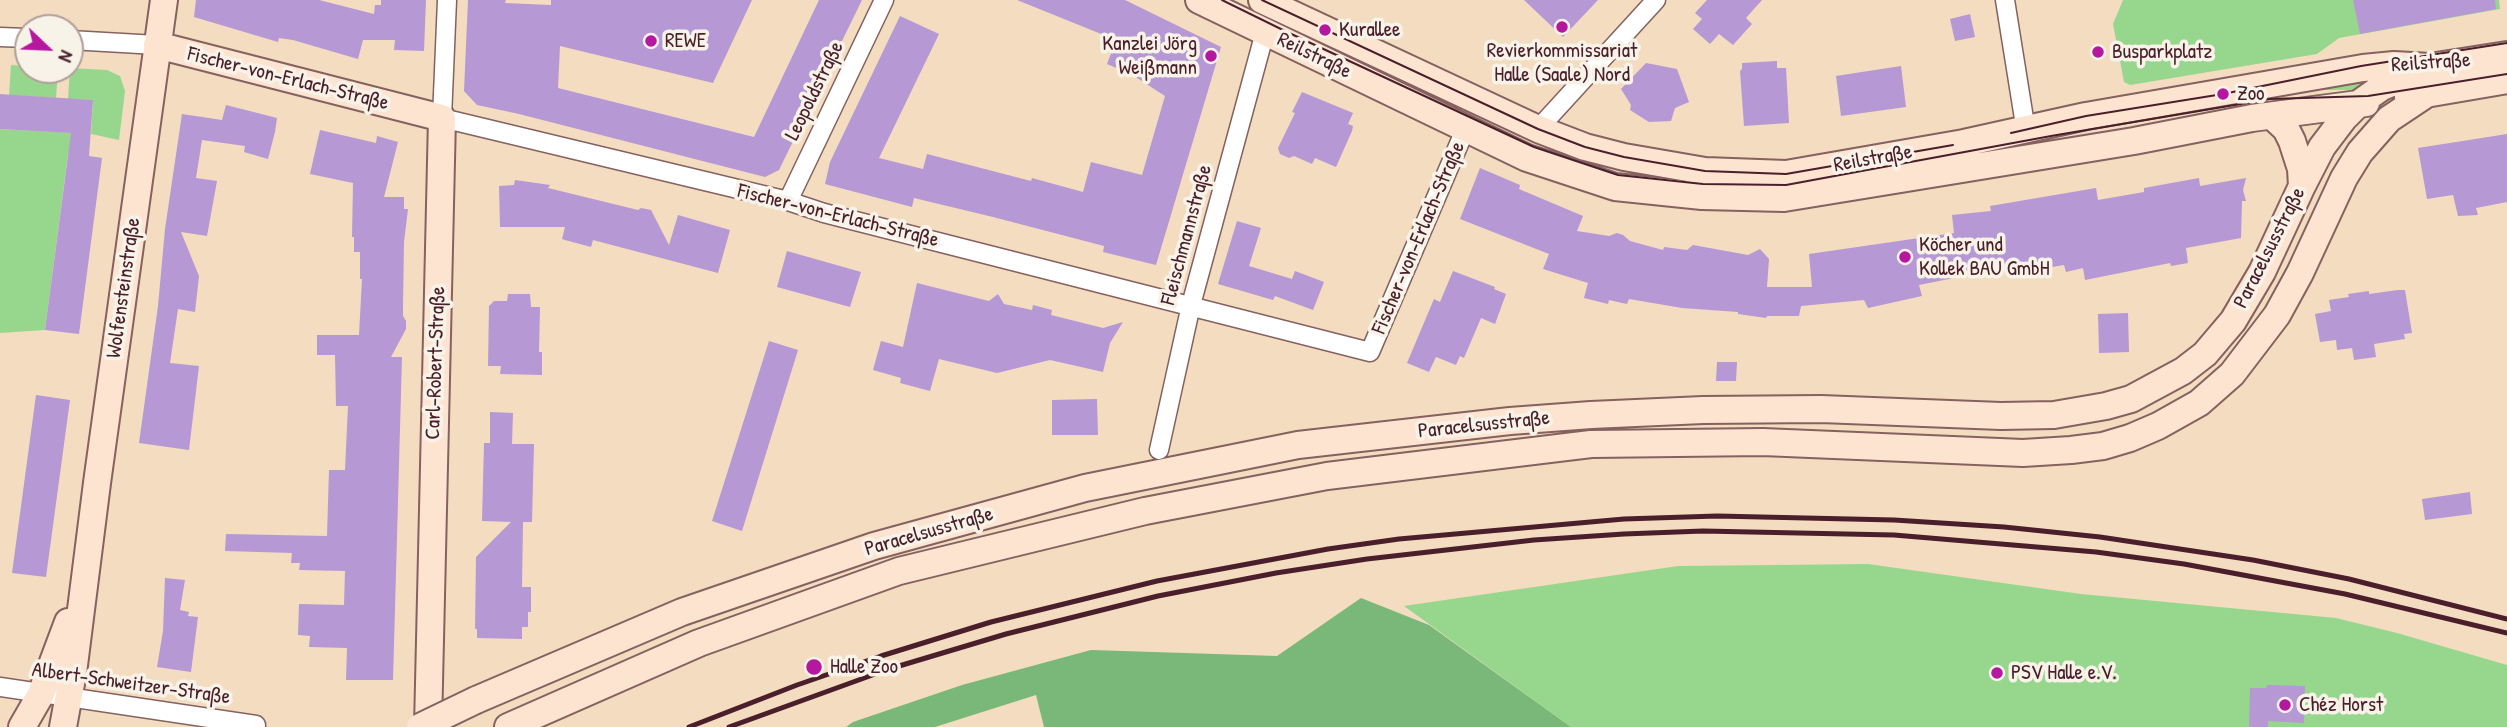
<!DOCTYPE html>
<html>
<head>
<meta charset="utf-8">
<style>
  body { margin:0 }
  #map { position:relative; width:2507px; height:727px; overflow:hidden; background:#f3dcc0; font-family:"Patrick Hand",sans-serif }
  canvas { display:block }
  .north { position:absolute; left:14px; top:14px; width:70px; height:70px; box-sizing:border-box; background:#f7f3e8; border:2px solid #b29e9c; border-radius:50%; rotate:113deg; font-size:19px; font-weight:700; line-height:28px; text-align:center; color:#4a1f2b }
  .north::after { content:''; display:block; margin:auto; width:24px; height:32px; background:#b5179e; clip-path:polygon(50% 0,100% 100%,50% 72%,0 100%) }
</style>
</head>
<body>
<div id="map">
<canvas width="2507" height="727"></canvas>
<div class="north">N</div>
</div>
<script>
const g = document.querySelector('canvas').getContext('2d');
g.lineJoin = 'round';
function fill(path, color) {
  g.fillStyle = color;
  g.fill(path, 'evenodd');
}
function shape(rows) {
  const path = new Path2D();
  for (const r of rows) {
    path.moveTo(r[0], r[1]);
    for (let i = 2; i < r.length; i += 2) path.lineTo(r[i], r[i + 1]);
  }
  return path;
}
function trace(path, color, width, dash) {
  g.strokeStyle = color;
  g.lineWidth = width;
  g.lineCap = dash ? 'butt' : 'round';
  g.setLineDash(dash || []);
  g.stroke(path);
}
function drawText(font, color, halo, rows, align = 'center') {
  g.font = font + ' "Patrick Hand",sans-serif';
  g.lineWidth = 7;
  g.setLineDash([]);
  g.textBaseline = 'middle';
  g.strokeStyle = halo;
  g.fillStyle = color;
  for (const [text, x, y, turn = 0] of rows) {
    g.save();
    g.translate(x, y);
    g.rotate((+turn || 0) * Math.PI / 180);
    g.textAlign = isNaN(turn) ? turn : align;
    if (halo) g.strokeText(text, 0, 0);
    g.fillText(text, 0, 0);
    g.restore();
  }
}
fill(shape([
  [2123,0,2499,0,2500,9,2339,38,2317,54,2130,85,2124,82,2113,24],
  [11,65,28,66,28,70,58,70,56,98,9,95],
  [70,68,107,70,120,76,125,91,119,140,91,134,93,100,68,99],
  [2389,68,2355,90,2320,90,2320,83],
  [0,129,75,133,68,154,45,330,0,333],
  [1868,564,2081,594,2336,618,2397,633,2507,665,2507,727,1571,727,1404,606,1678,566]
]), '#97d78d');
fill(shape([
  [1361,598,1429,625,1571,727,1044,727,1036,695,935,727,846,727,853,722,962,685,1091,650,1277,656]
]), '#79b878');
fill(shape([
  [196,0,319,0,374,14,375,5,381,5,381,0,426,0,424,51,394,50,395,40,363,40,358,59,293,40,279,38,278,42,194,17],
  [468,0,506,0,505,3,551,5,551,0,752,0,713,83,560,46,558,88,754,137,819,0,862,0,779,170,765,177,519,114,477,105,464,91],
  [1017,0,1125,0,1221,47,1156,265,1103,252,1104,246,993,217,914,198,912,207,825,184,830,162,900,16,939,34,879,158,923,169,927,154,1031,181,1032,178,1083,192,1091,162,1142,175,1165,96,1131,74,1107,64,1116,40],
  [1524,0,1598,0,1563,37],
  [1707,0,1762,0,1746,18,1752,24,1733,45,1719,34,1710,44,1693,29,1702,19,1695,13],
  [2353,0,2495,0,2496,9,2360,34],
  [1970,14,1975,37,1955,41,1950,19],
  [1777,61,1777,68,1786,68,1789,123,1744,126,1740,71,1742,69,1742,63],
  [1646,63,1677,69,1689,102,1675,108,1671,121,1649,122,1630,110,1631,105,1621,89],
  [1901,66,1906,107,1841,116,1836,76],
  [1302,92,1353,113,1348,124,1353,126,1352,131,1336,167,1315,158,1312,164,1294,156,1289,158,1280,154,1278,148,1295,113,1292,112],
  [0,94,93,100,89,156,102,158,79,334,45,330,71,133,0,129],
  [226,105,277,118,275,132,268,159,244,152,245,146,202,140,196,178,217,181,207,236,181,232,199,276,195,312,178,309,170,363,199,366,189,450,139,443,158,306,165,229,182,114,222,120],
  [320,130,376,143,377,136,398,142,384,197,404,197,404,209,408,209,404,242,403,305,403,316,406,321,406,329,391,357,402,357,393,680,346,680,347,648,309,647,310,636,298,635,299,604,344,605,345,571,299,570,300,563,291,563,292,553,225,551,226,534,327,536,329,470,345,470,348,406,336,406,335,355,317,355,317,335,359,335,362,279,360,279,360,252,354,252,354,237,352,237,353,183,310,174],
  [2507,134,2507,202,2476,208,2478,215,2458,216,2453,195,2427,199,2418,148],
  [1480,168,1520,185,1519,189,1583,216,1577,231,1609,236,1617,233,1623,235,1630,241,1663,250,1664,247,1687,250,1693,245,1748,255,1760,249,1769,259,1767,287,1812,287,1809,254,1954,233,1952,215,1991,211,1990,206,2096,188,2098,200,2144,192,2144,188,2199,178,2200,186,2246,178,2243,190,2246,201,2242,201,2241,238,2186,248,2188,263,2171,266,2170,263,2085,280,2083,268,2066,272,2064,265,2016,273,2014,262,1953,273,1954,278,1919,285,1922,296,1868,308,1864,300,1801,306,1799,316,1767,316,1766,318,1738,314,1738,312,1682,308,1629,299,1627,304,1609,300,1608,304,1584,298,1588,283,1543,269,1549,254,1460,219],
  [515,180,550,185,548,188,638,210,641,208,651,210,669,245,678,215,730,230,718,273,593,240,591,247,565,240,562,239,565,227,500,227,499,186,514,185],
  [1237,221,1261,228,1249,266,1292,279,1295,271,1324,282,1313,310,1275,296,1273,300,1218,284],
  [787,251,861,272,850,307,777,287],
  [1453,271,1495,287,1494,289,1506,294,1495,324,1481,318,1464,358,1460,356,1456,365,1436,357,1429,372,1407,363,1434,299,1440,302],
  [917,283,989,301,998,294,1004,304,1032,310,1033,305,1052,310,1051,315,1103,328,1123,322,1110,343,1103,372,1050,360,997,373,939,359,930,391,900,383,901,378,873,370,881,341,903,347],
  [2398,290,2405,290,2412,333,2404,334,2405,339,2374,344,2376,357,2354,360,2352,348,2337,350,2336,340,2320,342,2315,314,2331,311,2329,300,2349,297,2348,294,2369,291,2369,294],
  [508,294,530,294,531,307,540,307,539,352,542,352,542,375,500,374,501,366,488,366,489,306,494,301,507,301],
  [2128,313,2129,352,2099,353,2098,314],
  [769,341,798,350,742,531,712,521],
  [1717,362,1737,362,1736,381,1716,381],
  [36,395,70,400,46,577,12,573],
  [1097,399,1098,435,1052,435,1052,400],
  [490,412,513,413,512,444,534,444,532,522,523,522,522,587,531,587,531,612,528,612,528,627,522,627,522,639,477,638,477,629,475,629,476,557,511,522,482,521,484,443,490,443],
  [2470,492,2472,514,2425,520,2422,499],
  [165,578,185,580,180,610,189,612,188,616,198,617,191,672,157,667,163,631],
  [2267,685,2305,686,2304,723,2268,721,2268,727,2249,727,2250,688,2266,688]
]), '#b698d4');
const street = shape([
  [447,0,442,118,788,201,824,213,1370,352,1465,130],
  [2005,0,2026,131],
  [0,37,28,38],
  [70,40,157,45],
  [1538,129,1656,0],
  [788,201,884,0],
  [1159,450,1191,305,1265,32],
  [0,687,256,725]
]);
const secondary = shape([
  [1199,0,1527,158,1615,187,1702,196,1784,198,2134,141,2252,118,2366,103],
  [1262,0,1538,129,1585,147,1624,157,1705,171,1786,174,1964,143,2086,116,2363,68,2394,65,2430,67,2507,55],
  [157,45,442,118,428,727],
  [2408,97,2507,80],
  [2272,116,2286,129,2292,141,2301,169,2302,186],
  [476,700,682,612,874,546,1085,488,1298,445,1510,421,1591,415,1703,410,1821,409,2001,416,2054,415,2106,406,2131,399,2183,371,2205,354,2233,321,2262,272,2302,186,2322,147,2344,118,2358,104,2382,87,2430,67],
  [22,727,41,694,68,622],
  [63,727,73,673,97,483,164,0],
  [508,727,699,643,899,571,1145,511,1327,476,1591,444,1763,442,2023,453,2071,450,2103,446,2130,438,2158,426,2199,403,2232,374,2277,315,2300,273,2344,178,2360,152,2389,119,2425,95]
]);
trace(street, '#85615f', 21);
trace(secondary, '#85615f', 30);
trace(street, '#fff', 18);
trace(secondary, '#fde4d1', 26);
trace(shape([
  [1222,0,1287,32,1534,147,1618,175,1703,184,1786,185,2051,136,2270,99,2368,96,2507,74],
  [1262,0,1538,129,1585,147,1624,157,1705,171,1786,174,1953,145],
  [2011,133,2086,116,2223,94,2361,66,2507,43]
]), '#4a1f2b', 2);
trace(shape([
  [689,727,797,685,881,656,991,622,1157,581,1328,549,1399,539,1624,519,1717,516,1894,520,2004,527,2100,537,2253,560,2349,579,2507,619],
  [729,727,889,669,1006,634,1158,596,1276,573,1367,559,1534,540,1624,534,1703,531,1894,535,2096,552,2184,564,2345,594,2507,633]
]), '#4a1f2b', 5);
const secondaryBridge = shape([
  [420,727,476,700]
]);
trace(secondaryBridge, '#85615f', 30, []);
trace(secondaryBridge, '#fde4d1', 26);
for (const [x, y, r, color] of [
  [1562,27,7,"#b5179e"],
  [1325,30,7,"#b5179e"],
  [651,41,7,"#b5179e"],
  [2098,52,7,"#b5179e"],
  [1211,56,7,"#b5179e"],
  [2223,94,7,"#b5179e"],
  [1905,257,7,"#b5179e"],
  [814,667,9,"#b5179e"],
  [1997,673,7,"#b5179e"],
  [2285,705,7,"#b5179e"]
]) {
  const dot = new Path2D();
  dot.arc(x, y, r, 0, 2 * Math.PI);
  g.fillStyle = color;
  g.fill(dot);
  trace(dot, '#f7f3e8', 2.5);
}
drawText('21px', '#4a1f2b', '#f7f3e8', [
  ["Kurallee",1339,30],
  ["REWE",665,41],
  ["Kanzlei Jörg",1197,44,"right"],
  ["Weißmann",1197,68,"right"],
  ["Revierkommissariat",1562,51,"center"],
  ["Halle (Saale) Nord",1562,75,"center"],
  ["Busparkplatz",2112,52],
  ["Zoo",2237,94],
  ["Köcher und",1919,245],
  ["Kollek BAU GmbH",1919,269],
  ["Halle Zoo",830,667],
  ["PSV Halle e.V.",2011,673],
  ["Chéz Horst",2299,705]
], 'left');
drawText('21px', '#4a1f2b', '#f7f3e8', [
  ["Reilstraße",1314,56,26],
  ["Reilstraße",2431,63,-4],
  ["Fischer-von-Erlach-Straße",288,79,14],
  ["Leopoldstraße",815,91,-64],
  ["Reilstraße",1873,159,-10],
  ["Fischer-von-Erlach-Straße",838,216,14],
  ["Fleischmannstraße",1187,235,-75],
  ["Fischer-von-Erlach-Straße",1419,238,-67],
  ["Paracelsusstraße",2270,248,-63],
  ["Wolfensteinstraße",124,288,-82],
  ["Carl-Robert-Straße",436,363,-88],
  ["Paracelsusstraße",1484,425,-6],
  ["Paracelsusstraße",929,532,-16],
  ["Albert-Schweitzer-Straße",131,684,8]
]);
</script>
</body>
</html>
